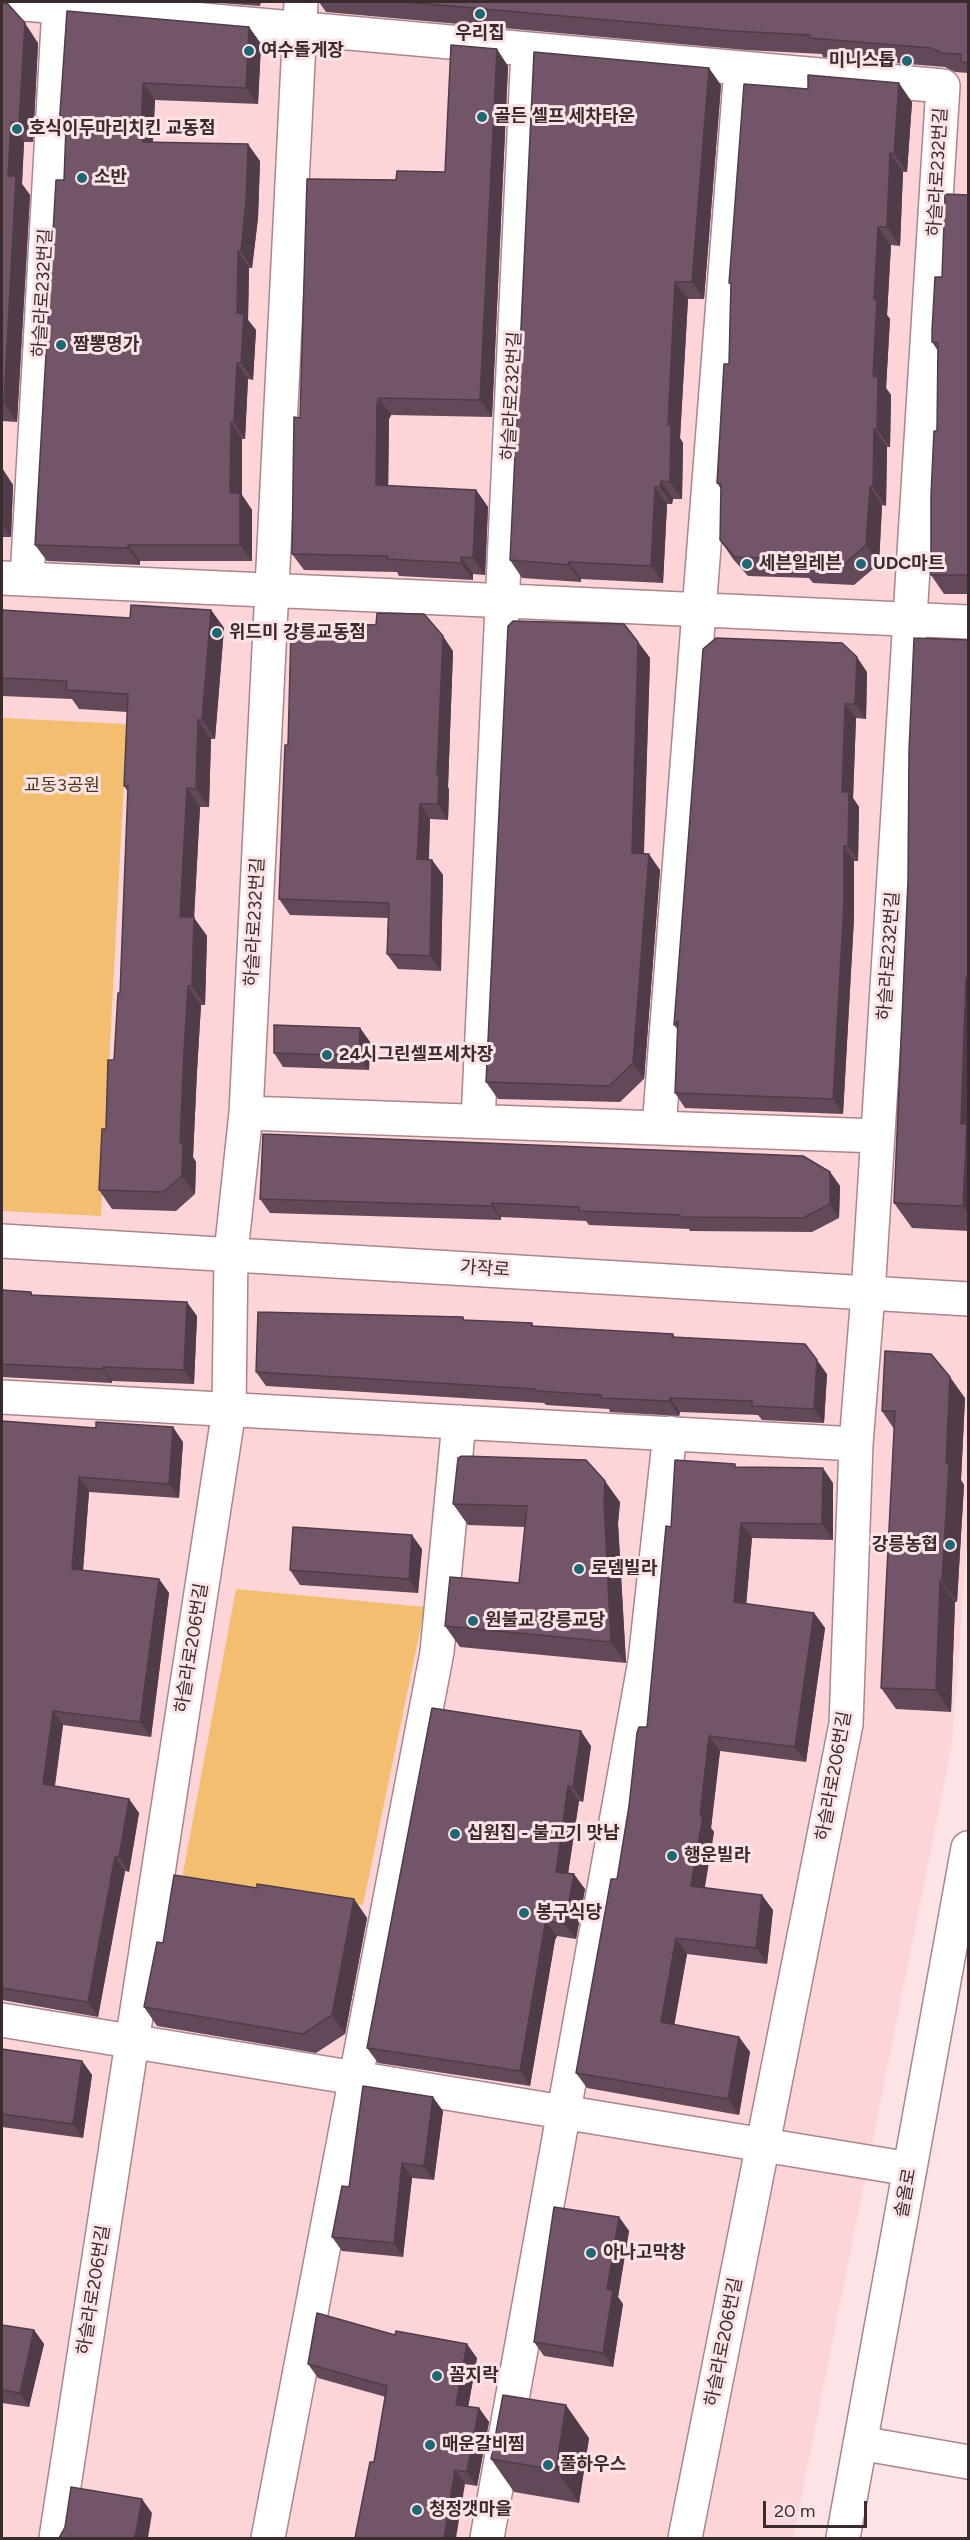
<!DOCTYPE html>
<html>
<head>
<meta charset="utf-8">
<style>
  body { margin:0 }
  #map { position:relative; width:970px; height:2540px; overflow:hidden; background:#fce3e5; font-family:Figtree,sans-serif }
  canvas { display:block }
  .frame { position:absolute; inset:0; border:3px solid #3a2b2c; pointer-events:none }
  .scale { position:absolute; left:763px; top:2501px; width:104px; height:27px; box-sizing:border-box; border:3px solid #3a2b2c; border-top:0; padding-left:8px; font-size:18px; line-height:21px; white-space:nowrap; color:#3a2b2c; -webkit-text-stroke:4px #fce3e5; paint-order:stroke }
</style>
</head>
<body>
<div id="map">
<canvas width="970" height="2540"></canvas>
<div class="frame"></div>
<div class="scale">20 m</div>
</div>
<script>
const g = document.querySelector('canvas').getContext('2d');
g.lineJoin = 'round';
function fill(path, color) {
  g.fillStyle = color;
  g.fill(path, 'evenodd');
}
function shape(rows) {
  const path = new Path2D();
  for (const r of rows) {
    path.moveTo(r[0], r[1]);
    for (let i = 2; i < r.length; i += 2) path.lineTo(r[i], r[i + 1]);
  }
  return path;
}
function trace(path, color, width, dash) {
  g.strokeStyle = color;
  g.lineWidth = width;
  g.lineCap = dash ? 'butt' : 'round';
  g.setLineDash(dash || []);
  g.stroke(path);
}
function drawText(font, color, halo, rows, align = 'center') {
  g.font = font + ' Figtree,"Noto Sans KR",sans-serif';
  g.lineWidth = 6;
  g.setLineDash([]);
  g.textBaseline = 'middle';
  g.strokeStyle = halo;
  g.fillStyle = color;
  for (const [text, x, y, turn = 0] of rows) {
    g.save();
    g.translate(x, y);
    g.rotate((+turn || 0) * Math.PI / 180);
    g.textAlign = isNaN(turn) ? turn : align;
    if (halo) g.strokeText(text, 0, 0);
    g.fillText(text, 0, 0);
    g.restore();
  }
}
fill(shape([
  [2,2,968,2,968,1530,952,1745,793,2538,2,2538]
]), '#fdd5d9');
fill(shape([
  [2,718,127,724,101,1216,2,1211],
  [236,1589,425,1607,363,1905,182,1878]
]), '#f3be6f');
const minor = shape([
  [2,2,943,86,868,1294,856,1444,846,1724,685,2538],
  [2,578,968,622],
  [27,579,59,7],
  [246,1113,878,1136],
  [478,1121,528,49],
  [659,1128,741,68],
  [2,1241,968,1299],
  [2,1397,856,1444],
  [2,2020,910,2169],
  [860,2443,968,2462],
  [56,2538,229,1410,231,1253,246,1113,301,2],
  [268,2538,437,1652,459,1422],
  [487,2538,645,1661,670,1433],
  [843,2538,968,1848]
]);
trace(minor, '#ab8589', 36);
trace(minor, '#fff', 33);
fill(shape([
  [207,2,261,2,260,6],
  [319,2,969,2,969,73,955,72,945,67,823,57,822,54,746,50,326,12],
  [2,3,38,43,33,142,24,142,22,184,30,195,17,422,2,421],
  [249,27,261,44,258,104,155,100,153,142,260,161,258,218,252,268,249,268,248,320,256,330,253,380,248,379,245,439,242,439,242,495,252,510,252,561,140,561,140,565,47,561,35,545,64,180,66,137,59,127],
  [508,66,492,417,391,415,389,419,388,486,476,490,488,507,485,575,473,574,473,580,399,576,397,572,304,570,292,554,300,418,396,180,445,172],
  [721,85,704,299,688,299,680,438,683,443,682,499,673,499,672,504,667,504,663,583,581,579,581,582,522,578,510,560],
  [912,102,907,172,903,172,900,246,891,245,887,315,890,319,886,388,891,395,890,447,887,447,886,506,882,505,879,564,854,585,813,583,809,578,748,576,733,559,720,540,721,489,717,483,729,364,731,285,729,283],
  [969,195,969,594,944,594,931,575,937,431,938,351,932,342,942,277],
  [2,468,13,485,11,537,2,537],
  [2,610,130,618,211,610,224,628,215,739,211,739,209,807,200,807,194,918,207,936,205,1005,201,1005,197,1071,193,1157,196,1162,195,1194,176,1211,112,1209,99,1190,114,1060,120,993,128,792,124,786,127,712,79,709,72,699,2,696],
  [376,625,453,651,448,787,449,790,448,820,430,819,429,860,432,860,443,875,441,971,398,969,387,954,388,918,290,915,279,899,288,745,341,633],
  [969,640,969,1231,912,1228,894,1203],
  [638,642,650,658,644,854,660,870,644,1079,620,1102,498,1099,486,1082],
  [703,649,867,672,866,719,856,718,853,798,859,807,858,861,854,861,854,918,843,1114,685,1108,675,1093,678,1030,674,1025],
  [360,1028,370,1042,369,1070,283,1067,274,1053],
  [830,1172,840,1186,839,1218,812,1232,690,1231,689,1229,589,1225,586,1221,501,1217,501,1220,270,1213,260,1199],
  [2,1290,31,1292,33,1295,197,1316,194,1384,112,1381,112,1383,2,1377],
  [463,1317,465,1320,532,1323,534,1327,673,1334,675,1338,827,1374,824,1423,762,1420,758,1415,680,1412,679,1416,610,1412,609,1409,546,1405,544,1403,266,1386,256,1372],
  [965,1398,961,1480,964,1485,957,1602,955,1602,951,1712,896,1709,881,1688,894,1429,882,1411],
  [2,1421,183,1442,179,1498,89,1492,83,1570,159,1579,169,1593,151,1737,63,1725,55,1786,129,1799,139,1813,129,1872,125,1871,98,2017,2,2000],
  [737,1467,833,1483,833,1540,752,1538,746,1604,814,1613,825,1628,806,1762,720,1751,711,1828,714,1832,705,1887,773,1910,767,1964,687,1954,674,2025,739,2037,750,2052,739,2115,587,2088,576,2073,617,1879,629,1806,647,1727,671,1527],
  [620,1502,618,1523,626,1663,460,1647,445,1626,519,1583,525,1527,468,1525,453,1504],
  [422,1549,418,1593,300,1585,290,1570],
  [591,1746,583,1802,579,1801,568,1874,585,1889,576,1939,557,1936,555,1940,530,2086,378,2063,367,2048],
  [257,1888,354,1899,367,1918,345,2034,316,2053,157,2026,144,2007,163,1943],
  [2,2049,82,2061,92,2075,83,2138,2,2127],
  [443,2111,434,2180,412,2178,403,2257,342,2251,332,2237,349,2187],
  [619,2217,629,2231,618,2297,623,2304,613,2367,544,2356,534,2342],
  [2,2325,34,2330,44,2344,29,2407,2,2403],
  [477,2358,468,2407,479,2408,489,2422,477,2486,465,2484,374,2462,386,2397,318,2378,308,2364],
  [589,2438,579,2503,514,2492,491,2459]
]), '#624959');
fill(shape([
  [25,23,38,43,33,142,19,123],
  [249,27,261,44,258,104,246,88],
  [497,49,508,66,492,417,480,400],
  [709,68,721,85,704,299,692,282],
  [143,83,155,100,152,152,141,139],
  [899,83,912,102,907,172,894,154],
  [11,122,24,142,22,184,30,195,17,422,4,403,8,176],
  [248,144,260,161,258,218,252,268,241,251],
  [890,153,903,172,900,246,887,227],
  [878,227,891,245,887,315,890,319,886,388,891,395,890,447,877,429,873,376,874,300],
  [238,251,249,268,248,320,256,330,253,380,241,363,237,313],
  [675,282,688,299,680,438,683,443,682,499,670,482,668,425],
  [237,363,248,379,245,439,234,422],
  [379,398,391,415,389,419,388,502,376,485,377,403],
  [231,422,242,439,242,495,252,510,252,561,240,545,230,493],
  [874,429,887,447,886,506,873,487],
  [2,468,13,485,11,537,2,524],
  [661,481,673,499,672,504,660,487],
  [655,487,667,504,663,583,651,566],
  [870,487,882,505,879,564,866,545],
  [476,490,488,507,485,575,473,558],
  [128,545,140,561,140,565,128,548],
  [461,557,473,574,473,580,461,563],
  [569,562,581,579,581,582,569,565],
  [211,610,224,628,215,739,202,720],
  [443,636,453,651,448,787,449,790,448,820,438,804,437,775],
  [638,642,650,658,643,869,632,853],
  [857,657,867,672,866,719,855,704],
  [845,704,856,718,853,798,859,807,858,861,848,846,842,792],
  [198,720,211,739,209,807,196,789],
  [187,788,200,807,194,918,207,936,205,1005,192,986,180,917],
  [420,804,430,819,428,874,417,859],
  [844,846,854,861,854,918,843,1114,833,1099],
  [649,854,660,870,644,1079,633,1063],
  [432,860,443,875,441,971,430,956],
  [966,978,969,982,969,1214,963,1206,961,1124],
  [188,986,201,1005,197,1071,193,1157,196,1162,195,1194,182,1176,180,1143,184,1052],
  [360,1028,370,1042,369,1070,359,1056],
  [830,1172,840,1186,839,1218,830,1204],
  [492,1203,501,1217,501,1220,492,1206],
  [187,1302,197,1316,194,1384,184,1370],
  [817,1360,827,1374,824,1423,814,1409],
  [103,1367,112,1381,112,1383,103,1369],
  [950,1377,965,1398,961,1480,964,1485,957,1602,942,1581,946,1463],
  [670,1398,680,1412,679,1416,669,1401],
  [173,1427,183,1442,179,1498,169,1484],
  [823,1468,833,1483,833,1540,822,1524],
  [79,1477,89,1492,82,1583,72,1569],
  [605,1481,620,1502,618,1523,626,1663,611,1642,604,1502],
  [741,1523,752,1538,745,1618,734,1602],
  [412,1535,422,1549,418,1593,409,1579],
  [159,1579,169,1593,151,1737,140,1722],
  [940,1581,955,1602,951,1712,936,1690],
  [814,1613,825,1628,806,1762,795,1747],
  [53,1711,63,1725,53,1798,43,1784],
  [581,1731,591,1746,583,1802,573,1787],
  [709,1736,720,1751,711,1828,714,1832,702,1901,691,1886],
  [568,1786,579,1801,566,1887,556,1872],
  [129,1799,139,1813,129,1872,119,1857],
  [115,1857,125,1871,98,2017,88,2002],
  [574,1874,585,1889,576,1939,565,1924],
  [762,1895,773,1910,767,1964,756,1948],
  [354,1899,367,1918,345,2034,332,2015],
  [546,1921,557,1936,555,1940,530,2086,520,2071,545,1925],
  [676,1938,687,1954,672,2038,661,2022],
  [739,2037,750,2052,739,2115,728,2099],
  [82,2061,92,2075,83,2138,73,2124],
  [433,2097,443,2111,434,2180,424,2166],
  [402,2163,412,2178,403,2257,394,2243],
  [619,2217,629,2231,618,2297,623,2304,613,2367,603,2353,607,2289],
  [34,2330,44,2344,29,2407,20,2393],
  [467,2344,477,2358,466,2419,456,2405],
  [566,2405,589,2438,579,2503,556,2470],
  [479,2408,489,2422,477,2486,467,2472],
  [455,2470,465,2484,456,2538,444,2538],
  [142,2499,152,2513,148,2538,135,2538]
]), '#503c49');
const building = shape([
  [405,2,969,2,969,63,961,62,961,54,942,53,931,48,810,38,810,35,732,31,405,2],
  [2,3,7,3,25,23,19,123,11,122,8,176,16,176,4,403,2,402,2,3],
  [67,11,249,27,246,88,143,83,141,139,143,139,143,142,248,144,246,201,241,251,238,251,237,313,244,314,241,363,237,363,234,422,231,422,230,493,240,493,240,545,128,545,128,548,35,545,56,180,64,180,66,127,59,127,67,11],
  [451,45,497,49,480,400,379,398,377,403,376,485,476,490,473,558,461,557,461,563,387,559,388,556,292,554,294,417,300,418,307,179,396,180,397,171,445,172,451,45],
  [534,52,709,68,692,282,675,282,668,425,671,425,670,482,661,481,660,487,655,487,651,566,569,562,569,565,510,560,534,52],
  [808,75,899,83,894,154,890,153,887,227,878,227,874,300,877,300,873,376,878,377,877,429,874,429,873,487,870,487,866,545,841,567,800,565,800,559,735,557,720,540,721,484,717,483,724,364,729,364,731,283,729,283,744,84,808,89,808,75],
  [945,194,969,195,969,575,931,575,931,495,934,431,937,431,938,343,932,342,932,331,935,277,942,277,945,194],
  [131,605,211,610,202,720,198,720,196,789,187,788,180,917,194,917,192,986,188,986,184,1052,180,1143,183,1143,182,1176,163,1192,99,1190,102,1129,106,1129,108,1060,114,1060,118,993,120,993,128,786,124,786,128,694,66,690,67,681,2,678,2,610,130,618,131,605],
  [377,613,424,614,443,636,437,775,439,775,438,804,420,804,417,859,432,860,430,956,387,954,389,903,279,899,285,745,288,745,291,630,341,633,342,624,376,625,377,613],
  [513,621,624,624,638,642,632,853,649,854,633,1063,609,1086,486,1082,508,626,513,621],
  [716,638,842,643,857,657,855,704,845,704,842,792,849,792,848,846,844,846,844,903,833,1099,675,1093,678,1021,674,1025,703,649,716,638],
  [914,638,969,640,969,962,968,978,966,978,961,1124,967,1124,963,1206,894,1203,908,880,909,751,914,638],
  [274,1025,360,1028,359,1056,274,1053,274,1025],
  [263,1134,803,1156,830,1172,830,1204,803,1218,680,1217,680,1215,579,1211,579,1207,492,1203,492,1206,260,1199,263,1134],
  [2,1290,31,1292,31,1295,187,1302,184,1370,103,1367,103,1369,2,1364,2,1290],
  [258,1312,463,1317,463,1320,532,1323,532,1326,673,1334,672,1337,805,1344,817,1360,814,1409,752,1406,752,1401,670,1398,669,1401,601,1398,601,1395,536,1391,536,1389,256,1372,258,1312],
  [885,1351,931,1354,950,1377,946,1463,949,1463,942,1581,940,1581,936,1690,881,1688,895,1411,882,1411,885,1351],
  [2,1421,96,1428,96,1422,173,1427,169,1484,79,1477,72,1569,159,1579,140,1722,53,1711,43,1784,129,1799,119,1857,115,1857,88,2002,2,1988,2,1421],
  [462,1456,586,1460,605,1481,604,1502,611,1642,445,1626,450,1577,519,1583,527,1506,453,1504,458,1458,462,1456],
  [675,1460,735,1464,735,1467,823,1468,822,1524,741,1523,734,1602,814,1613,795,1747,709,1736,700,1816,703,1816,691,1886,762,1895,756,1948,676,1938,661,2022,739,2037,728,2099,576,2073,611,1879,617,1879,629,1806,637,1733,639,1727,647,1727,666,1526,671,1527,675,1460],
  [293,1527,412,1535,409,1579,290,1570,293,1527],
  [432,1708,581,1731,573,1787,568,1786,556,1872,574,1874,565,1924,546,1921,545,1925,520,2071,367,2048,432,1708],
  [174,1875,257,1888,257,1884,354,1899,332,2015,303,2034,144,2007,157,1942,163,1943,174,1875],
  [2,2049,82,2061,73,2124,2,2114,2,2049],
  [363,2086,433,2097,424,2166,402,2163,394,2243,332,2237,342,2186,349,2187,363,2086],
  [554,2207,619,2217,607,2289,613,2290,603,2353,534,2342,554,2207],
  [317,2313,395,2335,396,2331,467,2344,456,2405,479,2408,467,2472,455,2470,444,2538,355,2538,370,2462,374,2462,387,2386,308,2364,317,2313],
  [2,2325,34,2330,20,2393,2,2390,2,2325],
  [503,2395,566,2405,556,2470,491,2459,503,2395],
  [71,2487,142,2499,135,2538,59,2538,65,2527,71,2487]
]);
fill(building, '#725568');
trace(building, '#503c49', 1.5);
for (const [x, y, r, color] of [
  [480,14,6,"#1e6774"],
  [249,51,6,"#1e6774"],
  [907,61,6,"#1e6774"],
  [482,117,6,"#1e6774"],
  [17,129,6,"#1e6774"],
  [82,178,6,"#1e6774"],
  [61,345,6,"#1e6774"],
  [747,564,6,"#1e6774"],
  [861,564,6,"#1e6774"],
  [217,633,6,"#1e6774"],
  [327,1055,6,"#1e6774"],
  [950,1545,6,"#1e6774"],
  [579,1569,6,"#1e6774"],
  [473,1621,6,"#1e6774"],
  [455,1834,6,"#1e6774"],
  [672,1856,6,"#1e6774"],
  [524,1913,6,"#1e6774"],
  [591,2253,6,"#1e6774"],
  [437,2376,6,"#1e6774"],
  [430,2445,6,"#1e6774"],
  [548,2465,6,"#1e6774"],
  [417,2510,6,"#1e6774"]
]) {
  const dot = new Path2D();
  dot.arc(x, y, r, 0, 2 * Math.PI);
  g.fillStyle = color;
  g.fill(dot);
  trace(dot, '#fce3e5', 2);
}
drawText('bold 18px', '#3a2b2c', '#fce3e5', [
  ["우리집",480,34,"center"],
  ["여수돌게장",261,51],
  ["미니스톱",895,61,"right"],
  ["골든 셀프 세차타운",494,117],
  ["호식이두마리치킨 교동점",29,129],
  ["소반",94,178],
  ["짬뽕명가",73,345],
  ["세븐일레븐",759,564],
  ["UDC마트",873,564],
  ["위드미 강릉교동점",229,633],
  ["24시그린셀프세차장",339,1055],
  ["강릉농협",938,1545,"right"],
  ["로뎀빌라",591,1569],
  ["원불교 강릉교당",485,1621],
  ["십원집 - 불고기 맛남",467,1834],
  ["행운빌라",684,1856],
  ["봉구식당",536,1913],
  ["아나고막창",603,2253],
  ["꼼지락",449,2376],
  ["매운갈비찜",442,2445],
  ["풀하우스",560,2465],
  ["청정갯마을",429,2510]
], 'left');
drawText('18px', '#3a2b2c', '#fce3e5', [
  ["하슬라로232번길",938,172,-87],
  ["하슬라로232번길",43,293,-87],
  ["하슬라로232번길",512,396,-87],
  ["하슬라로232번길",255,922,-87],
  ["하슬라로232번길",889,956,-86],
  ["가작로",485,1269,4],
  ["하슬라로206번길",192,1648,-81],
  ["하슬라로206번길",834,1776,-80],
  ["솔올로",906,2193,-80],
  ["하슬라로206번길",94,2290,-81],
  ["하슬라로206번길",724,2342,-79]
]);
drawText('18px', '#4f3915', '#fce3e5', [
  ["교동3공원",62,786]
]);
</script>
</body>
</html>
